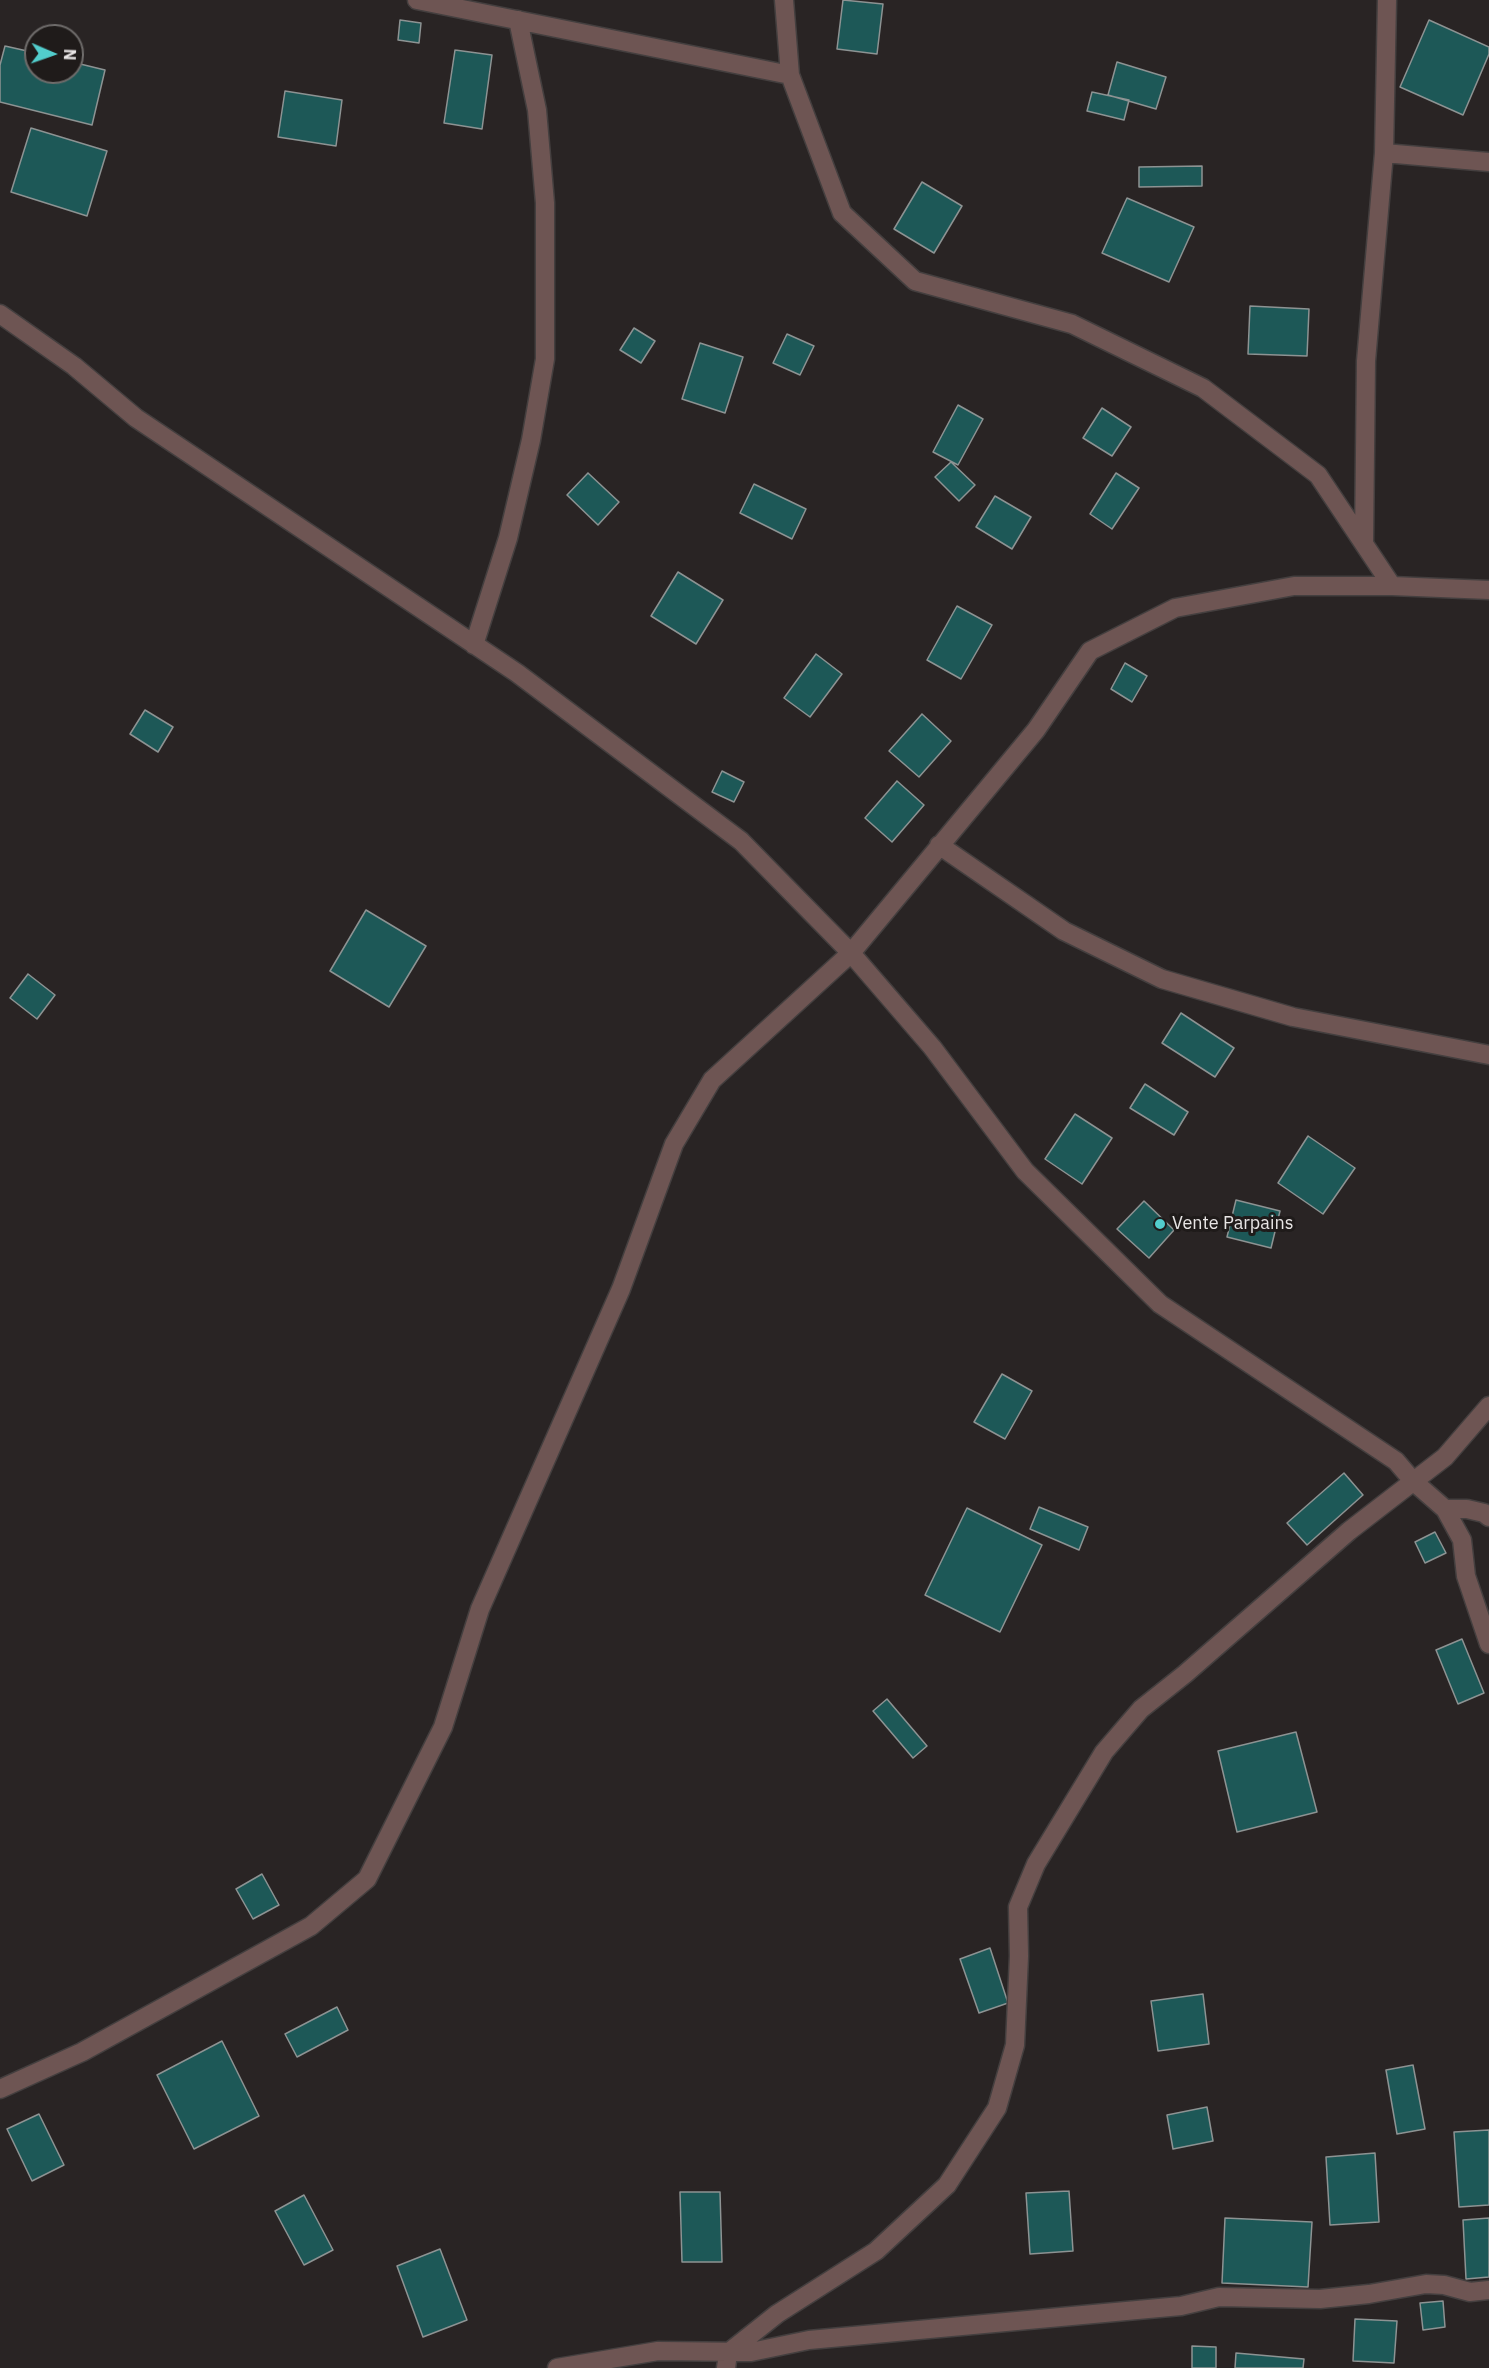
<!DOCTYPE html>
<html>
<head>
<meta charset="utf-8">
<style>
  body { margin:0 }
  #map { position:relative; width:1489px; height:2368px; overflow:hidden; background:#292424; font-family:"IBM Plex Sans",sans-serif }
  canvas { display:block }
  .north { position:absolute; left:24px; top:24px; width:60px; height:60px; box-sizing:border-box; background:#1f1b1a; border:2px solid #6f6c6b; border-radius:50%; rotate:92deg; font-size:16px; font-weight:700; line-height:24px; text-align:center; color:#e8e5e5 }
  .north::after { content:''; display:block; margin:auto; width:21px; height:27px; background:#52cdcc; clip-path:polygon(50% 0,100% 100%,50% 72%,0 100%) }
</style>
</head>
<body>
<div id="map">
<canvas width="1489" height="2368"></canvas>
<div class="north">N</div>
</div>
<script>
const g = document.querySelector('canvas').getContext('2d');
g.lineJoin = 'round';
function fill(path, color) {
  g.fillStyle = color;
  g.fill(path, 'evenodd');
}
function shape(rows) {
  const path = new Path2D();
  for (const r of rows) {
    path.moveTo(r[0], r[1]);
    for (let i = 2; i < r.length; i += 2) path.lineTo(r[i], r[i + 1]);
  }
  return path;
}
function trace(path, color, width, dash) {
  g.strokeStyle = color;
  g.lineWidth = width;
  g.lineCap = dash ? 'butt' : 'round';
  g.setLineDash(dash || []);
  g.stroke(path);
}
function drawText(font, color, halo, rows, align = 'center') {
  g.font = font + ' "IBM Plex Sans",sans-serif';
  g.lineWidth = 6;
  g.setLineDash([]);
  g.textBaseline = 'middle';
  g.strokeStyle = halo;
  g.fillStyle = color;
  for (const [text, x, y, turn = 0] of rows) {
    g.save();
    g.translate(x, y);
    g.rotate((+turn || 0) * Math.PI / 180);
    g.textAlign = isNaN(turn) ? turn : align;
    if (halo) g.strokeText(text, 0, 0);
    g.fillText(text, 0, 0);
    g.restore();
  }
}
const building = shape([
  [843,0,883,4,877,54,837,49,843,0],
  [400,20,421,23,419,43,398,40,400,20],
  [1429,20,1489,47,1489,54,1463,115,1400,87,1429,20],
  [5,46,36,53,36,72,72,72,72,62,105,70,92,125,0,102,0,65,5,46],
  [455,50,492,55,482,129,444,123,455,50],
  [1117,62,1166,77,1156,109,1108,95,1117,62],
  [285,91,342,100,336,146,278,137,285,91],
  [1092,92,1129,100,1124,120,1087,111,1092,92],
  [31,128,107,151,87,216,11,192,31,128],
  [1202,166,1202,186,1139,187,1139,167,1202,166],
  [922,182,962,206,934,253,894,229,922,182],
  [1127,198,1194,227,1169,282,1102,253,1127,198],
  [1250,306,1309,309,1307,356,1248,354,1250,306],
  [634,328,655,341,641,363,620,350,634,328],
  [787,334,814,346,800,375,773,363,787,334],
  [700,343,743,357,725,413,682,399,700,343],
  [958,405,983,419,958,465,933,452,958,405],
  [1102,408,1131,427,1112,456,1083,438,1102,408],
  [951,462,975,485,959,501,935,477,951,462],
  [588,473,619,502,598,525,567,495,588,473],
  [1116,473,1139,488,1112,529,1090,514,1116,473],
  [754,484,806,509,792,539,740,513,754,484],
  [995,496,1031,517,1012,549,976,527,995,496],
  [678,572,723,600,696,644,651,616,678,572],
  [957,606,992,625,961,679,927,660,957,606],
  [816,654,842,674,810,717,784,698,816,654],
  [1125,663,1147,676,1132,702,1111,689,1125,663],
  [145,710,173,727,158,752,130,734,145,710],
  [922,714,951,741,919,777,889,751,922,714],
  [722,771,744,782,734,802,712,792,722,771],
  [897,781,924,805,892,842,865,818,897,781],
  [366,910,426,946,389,1007,330,971,366,910],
  [28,974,55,995,37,1019,10,998,28,974],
  [1181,1013,1234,1048,1215,1077,1162,1043,1181,1013],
  [1145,1084,1188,1112,1174,1135,1130,1108,1145,1084],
  [1075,1114,1112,1138,1082,1184,1045,1159,1075,1114],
  [1308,1136,1355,1168,1323,1214,1278,1183,1308,1136],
  [1236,1200,1280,1211,1271,1248,1227,1237,1236,1200],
  [1144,1201,1174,1230,1149,1258,1117,1229,1144,1201],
  [1002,1374,1032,1391,1005,1439,974,1422,1002,1374],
  [1344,1473,1363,1495,1307,1545,1287,1523,1344,1473],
  [1039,1507,1088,1527,1079,1550,1030,1529,1039,1507],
  [967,1508,1042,1545,1000,1632,925,1595,967,1508],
  [1435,1532,1446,1553,1425,1563,1415,1542,1435,1532],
  [1462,1639,1484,1693,1458,1704,1436,1650,1462,1639],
  [887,1699,927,1746,913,1758,873,1711,887,1699],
  [1296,1732,1317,1812,1237,1832,1218,1751,1296,1732],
  [262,1874,279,1905,253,1919,236,1889,262,1874],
  [990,1948,1008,2003,979,2013,960,1959,990,1948],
  [1203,1994,1209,2044,1158,2051,1151,2001,1203,1994],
  [337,2007,348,2030,297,2057,285,2034,337,2007],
  [222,2041,259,2116,194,2149,157,2075,222,2041],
  [1413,2065,1425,2129,1397,2134,1386,2070,1413,2065],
  [1207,2107,1213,2141,1173,2149,1167,2115,1207,2107],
  [39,2114,64,2165,32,2181,7,2129,39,2114],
  [1489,2130,1489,2205,1459,2207,1454,2132,1489,2130],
  [1375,2153,1379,2222,1330,2225,1326,2157,1375,2153],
  [1069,2191,1073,2251,1030,2254,1026,2193,1069,2191],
  [680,2192,720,2192,722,2262,682,2262,680,2192],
  [304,2195,333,2250,304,2265,275,2211,304,2195],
  [1225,2218,1312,2222,1308,2287,1222,2283,1225,2218],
  [1489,2218,1489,2277,1466,2279,1463,2220,1489,2218],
  [440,2249,467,2320,423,2337,397,2266,440,2249],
  [1443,2301,1445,2327,1423,2330,1420,2303,1443,2301],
  [1355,2319,1397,2321,1394,2363,1353,2361,1355,2319],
  [1192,2346,1216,2347,1216,2368,1192,2368,1192,2346],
  [1236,2353,1304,2359,1303,2368,1235,2368,1236,2353]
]);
fill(building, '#1d5857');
trace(building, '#8d9393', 1.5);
const minor = shape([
  [417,0,790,75],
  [784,0,790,75,842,213,915,281,1072,324,1203,388,1318,475,1392,586],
  [1384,153,1489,162],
  [0,314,74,366,136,418,517,673,741,841,851,953,932,1047,1025,1171,1160,1304,1396,1461,1413,1481,1445,1509,1462,1540,1466,1576,1489,1644],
  [1364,543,1366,361,1384,153,1387,0],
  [474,645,508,538,531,440,545,359,545,203,537,110,518,20],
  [939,845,1064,931,1162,979,1293,1017,1489,1055],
  [1445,1509,1467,1509,1484,1513,1489,1517],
  [0,2089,82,2052,311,1926,367,1879,443,1727,480,1609,621,1289,674,1144,712,1080,851,953,1036,730,1090,651,1175,608,1294,586,1392,586,1489,590],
  [557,2368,658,2351,751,2352,809,2340,1181,2306,1219,2297,1320,2299,1369,2294,1426,2284,1444,2285,1470,2292,1489,2290],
  [726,2368,728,2353,777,2314,876,2251,947,2185,997,2108,1015,2045,1019,1956,1018,1907,1036,1864,1104,1752,1141,1709,1185,1674,1349,1531,1445,1457,1489,1406]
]);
trace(minor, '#443f3f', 21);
trace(minor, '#6e5553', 18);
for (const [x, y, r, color] of [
  [1160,1224,6,"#52cdcc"]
]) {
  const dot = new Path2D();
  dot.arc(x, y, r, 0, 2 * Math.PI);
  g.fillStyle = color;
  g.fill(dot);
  trace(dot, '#1f1b1a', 2);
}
drawText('18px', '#e8e5e5', '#1f1b1a', [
  ["Vente Parpains",1172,1224]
], 'left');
</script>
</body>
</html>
